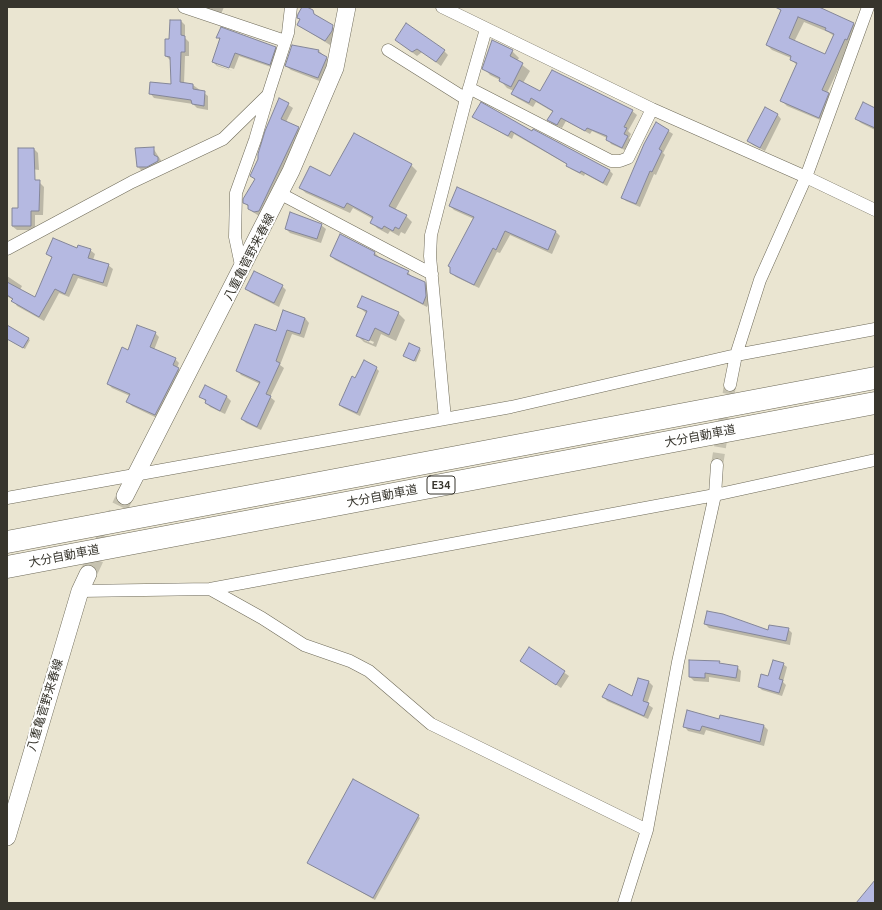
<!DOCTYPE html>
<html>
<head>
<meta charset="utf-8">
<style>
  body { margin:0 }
  #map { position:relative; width:882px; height:910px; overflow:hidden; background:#eae5d1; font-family:Ubuntu,sans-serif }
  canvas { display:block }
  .frame { position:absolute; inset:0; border:8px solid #37352d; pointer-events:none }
</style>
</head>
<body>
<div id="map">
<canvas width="882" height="910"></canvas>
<div class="frame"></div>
</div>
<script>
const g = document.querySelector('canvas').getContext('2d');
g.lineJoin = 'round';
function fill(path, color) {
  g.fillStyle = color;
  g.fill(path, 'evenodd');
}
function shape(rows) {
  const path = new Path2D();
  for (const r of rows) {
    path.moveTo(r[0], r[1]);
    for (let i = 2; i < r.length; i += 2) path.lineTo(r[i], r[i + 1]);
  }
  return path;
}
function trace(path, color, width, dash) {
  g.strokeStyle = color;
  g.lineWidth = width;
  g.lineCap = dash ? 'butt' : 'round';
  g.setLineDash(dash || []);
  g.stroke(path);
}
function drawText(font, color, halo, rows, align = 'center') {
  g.font = font + ' Ubuntu,"Noto Sans JP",sans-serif';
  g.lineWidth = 4;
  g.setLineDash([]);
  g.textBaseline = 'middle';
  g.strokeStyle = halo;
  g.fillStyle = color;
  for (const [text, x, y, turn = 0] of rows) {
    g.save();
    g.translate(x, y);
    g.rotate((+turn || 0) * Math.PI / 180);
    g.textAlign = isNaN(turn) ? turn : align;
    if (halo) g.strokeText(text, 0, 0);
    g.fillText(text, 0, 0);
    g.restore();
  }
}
fill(shape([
  [204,7,224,7,221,14],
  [303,7,305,7,316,16,337,30,336,35,330,45,298,25,301,20,298,18],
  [781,7,816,7,854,24,859,29,850,44,827,93,833,99,825,122,787,106,782,101,797,65,791,60,791,58,772,50,767,45,781,12,780,10],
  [804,22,828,32,834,36,825,56,794,42],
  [181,21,185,25,185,38,189,42,189,56,185,56,184,84,193,85,208,96,208,110,197,108,193,104,154,98,150,93,172,85,171,61,166,56,169,40],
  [222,29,275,47,279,51,274,68,239,56,234,69,217,63,217,65,233,71,217,66,213,62,221,41,218,38],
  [396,40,444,51,448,55,441,66,422,52,417,56],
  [293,46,319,51,331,62,322,82,291,70,286,66],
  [512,51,519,58,517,61,530,71,523,83,541,93,632,111,637,115,628,131,631,134,629,138,632,141,627,151,611,144,607,138,592,131,590,134,566,121,562,128,553,124,548,120,553,112,536,102,533,107,517,98,512,94,514,91,507,88,500,80,490,75,484,68],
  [279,99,293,108,286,122,298,128,303,132,259,216,253,212,244,202,256,180,251,176,259,159],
  [875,109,875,130,861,123,856,119],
  [777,114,781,119,765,151,753,145,749,141],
  [473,117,532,132,533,131,610,171,613,174,607,186,585,174,584,176,571,169,568,165,514,134,512,139],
  [656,123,673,134,663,153,665,155,656,175,654,174,640,207,626,201,622,197],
  [153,148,162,162,142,171,138,167],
  [34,149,38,153,39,170,24,168],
  [411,165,417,171,395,210,406,216,412,222,405,234,401,232,399,236,390,231,388,234,377,228,372,222,373,219,353,208,350,213,306,193,300,188,331,177],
  [40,183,44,187,43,215,35,215,35,230,17,230,12,226,19,209],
  [458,188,556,232,560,236,552,254,510,235,500,253,497,252,479,288,456,277,451,273,474,219,454,210,450,206],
  [321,225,326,229,321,243,290,233,286,229],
  [340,235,375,253,379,257,408,272,412,277,424,282,429,287,430,301,427,307,335,260,331,256],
  [78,249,90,250,95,254,93,260,108,265,113,269,107,287,78,278,69,297,59,293,44,321,17,306,13,300,7,296,7,276,22,286,20,290,36,299,52,258,47,254],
  [282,286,286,290,279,307,251,293,246,289],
  [358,306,398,313,405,320,396,341,381,334,376,347,364,342,357,335,367,314],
  [364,338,374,342,373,344,364,340],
  [305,318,309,323,304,338,292,334,280,365,284,368,270,397,275,401,261,430,246,423,242,419,260,384,241,375,237,370,276,333],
  [7,326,30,340,25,349,7,339],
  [155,333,159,337,154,350,175,359,179,363,177,368,183,373,159,419,132,406,128,402,130,396,112,388,108,384],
  [419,349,421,350,416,362,405,356],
  [376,368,379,371,360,416,343,408,340,405,355,379],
  [205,387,227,397,231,401,225,414,210,407,201,396],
  [705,624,768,631,788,629,792,633,790,645,709,628],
  [530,649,569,676,561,688,522,661],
  [719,662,722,665,737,667,741,671,740,682,709,677,709,682,694,681,690,677],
  [783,664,787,667,783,682,786,685,782,696,762,690,759,687],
  [638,679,649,682,653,686,647,704,653,708,648,719,607,701,604,697,633,697],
  [720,720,764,726,768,730,764,746,706,730,704,735,688,731,684,726],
  [418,816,420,818,375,900,311,864]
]), '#0003');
const building = shape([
  [302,7,307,7,313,10,314,14,333,25,332,31,325,41,297,25,300,19,297,18,298,14,302,7],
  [775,7,819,7,854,23,847,40,845,39,822,90,829,93,819,118,780,101,797,63,790,60,791,56,766,45,781,10,775,7],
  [798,17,826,28,825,30,834,34,825,54,789,38,798,17],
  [170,20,181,20,181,35,185,36,185,52,181,52,180,82,193,84,193,89,205,91,204,106,192,104,191,100,149,94,150,82,171,84,170,57,165,56,165,39,169,39,170,20],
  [406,23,445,50,436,62,417,49,412,52,395,40,406,23],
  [221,27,276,47,270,65,235,53,229,68,212,62,220,38,216,38,221,27],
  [492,40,513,50,510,56,523,63,511,87,499,81,500,78,482,69,492,40],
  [292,45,319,50,318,52,327,57,318,78,285,66,292,45],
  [552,70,633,110,624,127,627,128,624,134,628,136,622,148,606,140,607,136,587,128,585,131,561,118,557,125,547,120,553,111,531,98,529,103,511,94,519,80,540,91,552,70],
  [279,98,289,103,281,119,299,127,259,211,254,212,248,209,248,205,243,203,243,199,255,179,250,176,258,159,258,154,265,131,279,98],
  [481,102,532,131,533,129,610,170,603,183,581,171,580,173,566,166,567,164,511,131,508,136,472,117,481,102],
  [863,102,875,108,875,128,855,119,863,102],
  [765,107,778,114,760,148,747,141,765,107],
  [656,122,669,130,659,149,662,151,652,172,650,171,636,204,621,198,644,144,656,122],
  [354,133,412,164,389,206,407,215,399,229,395,227,393,231,384,226,382,229,370,223,373,217,347,203,344,208,299,188,310,166,330,176,354,133],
  [154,147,154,155,158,157,158,161,147,167,137,167,135,148,154,147],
  [18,148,34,148,35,180,40,180,39,211,31,211,31,226,12,226,12,208,18,208,18,148],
  [457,187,556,231,548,250,505,231,496,250,493,248,474,285,450,273,450,267,448,266,474,217,449,206,457,187],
  [290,212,322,224,317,239,285,229,290,212],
  [340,234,375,252,374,255,409,271,407,274,425,282,426,296,423,304,330,256,340,234],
  [53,238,77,248,78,245,91,249,88,258,109,264,103,283,73,274,65,294,55,289,39,317,11,301,13,299,7,295,7,282,35,297,52,257,46,254,53,238],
  [254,271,283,285,274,303,245,289,254,271],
  [362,296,399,312,389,335,375,328,369,341,356,336,367,311,357,307,362,296],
  [283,310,305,318,300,334,287,330,276,361,280,363,266,394,271,396,257,427,241,419,260,382,236,371,255,324,276,331,283,310],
  [7,325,29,338,23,348,7,339,7,325],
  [137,325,156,332,150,347,176,358,173,365,179,368,155,415,126,402,130,394,107,384,122,347,128,350,137,325],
  [409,343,420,348,414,361,403,356,409,343],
  [364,360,377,367,357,413,339,405,352,376,355,378,364,360],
  [205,385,227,396,220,411,205,403,206,400,199,397,205,385],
  [707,611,723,614,768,630,769,625,789,628,786,641,704,624,707,611],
  [529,647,565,671,556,685,520,661,529,647],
  [689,660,720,661,719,663,738,666,736,678,705,673,705,678,689,677,689,660],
  [773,660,784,663,779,679,783,680,779,693,758,687,761,674,768,676,773,660],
  [638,678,649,681,643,701,649,703,644,716,602,697,609,684,632,696,638,678],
  [687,710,719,719,720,715,764,725,760,742,702,726,700,731,683,727,687,710],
  [353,779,419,815,373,898,307,863,353,779],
  [875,880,875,903,856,903,875,880]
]);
fill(building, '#b5b9e1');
trace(building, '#848698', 1);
trace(shape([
  [717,465,730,385]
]), '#c6c2b0', 12, [12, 6]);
trace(shape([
  [88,574,125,496]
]), '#c6c2b0', 17, [17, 8]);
const minor = shape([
  [184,7,285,41],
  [442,7,652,109,806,177,875,210],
  [388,50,466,99],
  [469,88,611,161,620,161,628,158,652,109],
  [281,194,432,274],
  [7,249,132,182,223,139,268,95,288,33,291,7],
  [242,270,235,237,236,193,255,140,268,96],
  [730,385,736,355,760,280,806,177,868,7],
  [445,419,430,256,431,235,466,99,486,29],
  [7,498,511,407,736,355,875,329],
  [210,589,262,618,304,645,350,661,369,671,431,724,647,830],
  [80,591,210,589,715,495,875,460],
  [624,903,647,830,678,662,715,495,717,465]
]);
const secondary = shape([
  [125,496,291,171,335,68,347,7],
  [7,837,80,591,88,574]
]);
const motorway = shape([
  [7,542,875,378],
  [7,567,875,403]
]);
trace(minor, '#6e6a59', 13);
trace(secondary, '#6e6a59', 18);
trace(motorway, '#6e6a59', 23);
trace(minor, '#fff', 12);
trace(secondary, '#fff', 17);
trace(motorway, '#fff', 22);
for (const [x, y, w] of [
  [441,485,28]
]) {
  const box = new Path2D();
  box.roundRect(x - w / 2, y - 9, w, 18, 3);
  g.fillStyle = '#fff';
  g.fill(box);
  trace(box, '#37352d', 1);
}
drawText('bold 11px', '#37352d', null, [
  ["E34",441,485]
]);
drawText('12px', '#37352d', '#fff', [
  ["八重亀菅野来春線",249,257,-63],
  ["大分自動車道",700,436,-11],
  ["大分自動車道",382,496,-11],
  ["大分自動車道",64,556,-11],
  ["八重亀菅野来春線",45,705,-73]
]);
</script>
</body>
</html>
